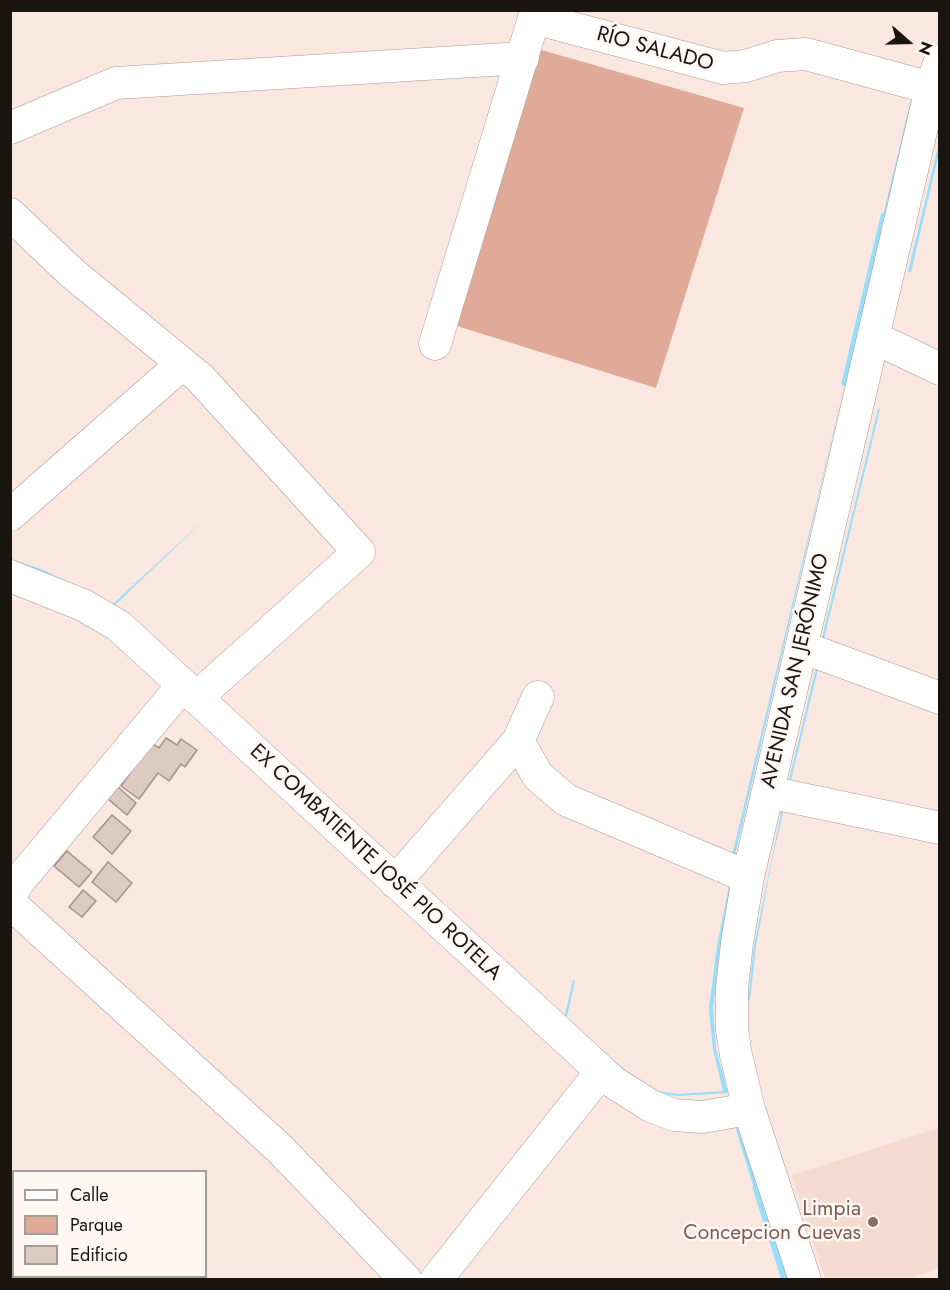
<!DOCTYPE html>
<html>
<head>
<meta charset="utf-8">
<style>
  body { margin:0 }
  #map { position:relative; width:950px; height:1290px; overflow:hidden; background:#fae7e0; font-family:Jost,sans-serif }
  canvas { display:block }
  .frame { position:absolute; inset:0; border:12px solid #1b1512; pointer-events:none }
  .legend { position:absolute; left:12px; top:1170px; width:195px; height:108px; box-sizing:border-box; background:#fff7f4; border:2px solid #a49d9a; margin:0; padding:8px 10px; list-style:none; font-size:18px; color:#1b1512 }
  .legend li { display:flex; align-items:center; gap:12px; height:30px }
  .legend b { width:30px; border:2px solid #a49d9a }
  .north { position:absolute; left:878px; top:12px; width:60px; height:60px; -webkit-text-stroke:4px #fff7f4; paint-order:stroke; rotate:110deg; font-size:16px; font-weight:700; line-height:24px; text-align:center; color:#1b1512 }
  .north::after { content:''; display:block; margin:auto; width:21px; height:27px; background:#1b1512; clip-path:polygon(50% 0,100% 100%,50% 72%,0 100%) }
</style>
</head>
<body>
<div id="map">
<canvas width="950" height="1290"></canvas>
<div class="frame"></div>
<ul class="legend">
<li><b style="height:8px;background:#fff"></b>Calle</li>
<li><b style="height:16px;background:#dfab98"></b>Parque</li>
<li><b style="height:16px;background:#ddcac3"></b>Edificio</li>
</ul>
<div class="north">N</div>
</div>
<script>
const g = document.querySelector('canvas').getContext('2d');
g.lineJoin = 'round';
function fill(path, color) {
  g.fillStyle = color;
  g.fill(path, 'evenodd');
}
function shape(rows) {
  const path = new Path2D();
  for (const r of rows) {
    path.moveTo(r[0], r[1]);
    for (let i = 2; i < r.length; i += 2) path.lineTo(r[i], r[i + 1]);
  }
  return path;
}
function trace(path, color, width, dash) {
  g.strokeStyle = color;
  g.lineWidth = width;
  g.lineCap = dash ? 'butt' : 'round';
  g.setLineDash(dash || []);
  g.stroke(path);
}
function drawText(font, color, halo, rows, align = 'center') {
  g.font = font + ' Jost,sans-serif';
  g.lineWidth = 5;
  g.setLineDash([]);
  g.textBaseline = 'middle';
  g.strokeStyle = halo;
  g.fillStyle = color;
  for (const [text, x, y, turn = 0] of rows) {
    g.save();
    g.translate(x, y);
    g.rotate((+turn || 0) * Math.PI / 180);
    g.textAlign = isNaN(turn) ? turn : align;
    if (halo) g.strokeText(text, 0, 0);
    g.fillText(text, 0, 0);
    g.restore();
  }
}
fill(shape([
  [939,1128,939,1268,907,1279,825,1279,792,1175]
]), '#f5dad0');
fill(shape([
  [538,49,744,108,656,388,457,326]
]), '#dfab98');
fill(shape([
  [912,95,914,96,884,224,881,224],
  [939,143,939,153,911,272,908,272],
  [847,374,734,860,731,860],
  [878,409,880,409,822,647,820,646],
  [207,517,115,605,116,609,40,571,11,561,11,559,41,569,113,604],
  [817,664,819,665,791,780,789,780],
  [782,808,784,808,772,860,756,946,750,1000,748,1000,754,946],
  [730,881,733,882,720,947,713,1009,716,1049,728,1093,678,1096,658,1093,627,1073,564,1019,573,980,575,981,566,1020,628,1072,658,1091,678,1094,723,1091,713,1049,709,1008,717,946],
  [735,1126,739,1126,760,1194,756,1195]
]), '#96defb');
trace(shape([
  [845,383,884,216],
  [756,1187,785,1280]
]), '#96defb', 7);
const building = shape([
  [166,738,177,745,181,739,197,750,185,767,181,764,169,781,158,773,139,799,121,786,151,743,159,748,166,738],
  [118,787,136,803,127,815,108,799,118,787],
  [112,815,131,831,112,854,93,837,112,815],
  [67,851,92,872,79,887,54,866,67,851],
  [108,862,132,883,116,902,92,882,108,862],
  [83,890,96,901,82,917,69,907,83,890]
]);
fill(building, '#ddcac3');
trace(building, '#a3928b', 1.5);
const minor = shape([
  [10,128,116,83,523,58],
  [10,214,72,273,200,378,359,552,196,698],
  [873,337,940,369],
  [435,344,534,18,723,68,746,66,777,56,806,54,931,88],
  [10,515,182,364],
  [10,576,83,605,119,626,613,1082,651,1106,674,1115,702,1117,749,1109],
  [802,647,940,698],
  [518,741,538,776,566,800,748,877],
  [768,792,940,828],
  [395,882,518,741,538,697],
  [10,895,19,881,183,685],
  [10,903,279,1148,406,1280],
  [14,1276,17,1280],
  [436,1280,601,1072],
  [805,1280,749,1109,736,1055,732,1030,732,988,737,943,748,877,931,88,940,61]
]);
trace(minor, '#ab9a93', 33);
trace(minor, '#fff', 32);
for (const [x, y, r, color] of [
  [873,1222,6,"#8d6e63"]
]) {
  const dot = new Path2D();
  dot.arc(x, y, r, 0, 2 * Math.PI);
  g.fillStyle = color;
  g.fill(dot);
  trace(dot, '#fff7f4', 2);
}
drawText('21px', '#1b1512', '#fff7f4', [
  ["RÍO SALADO",655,50,15],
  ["AVENIDA SAN JERÓNIMO",796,671,-77],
  ["EX COMBATIENTE JOSÉ PIO ROTELA",375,863,43]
]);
drawText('21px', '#785e54', '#fff7f4', [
  ["Limpia",861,1210],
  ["Concepcion Cuevas",861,1234]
], 'right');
</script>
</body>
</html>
